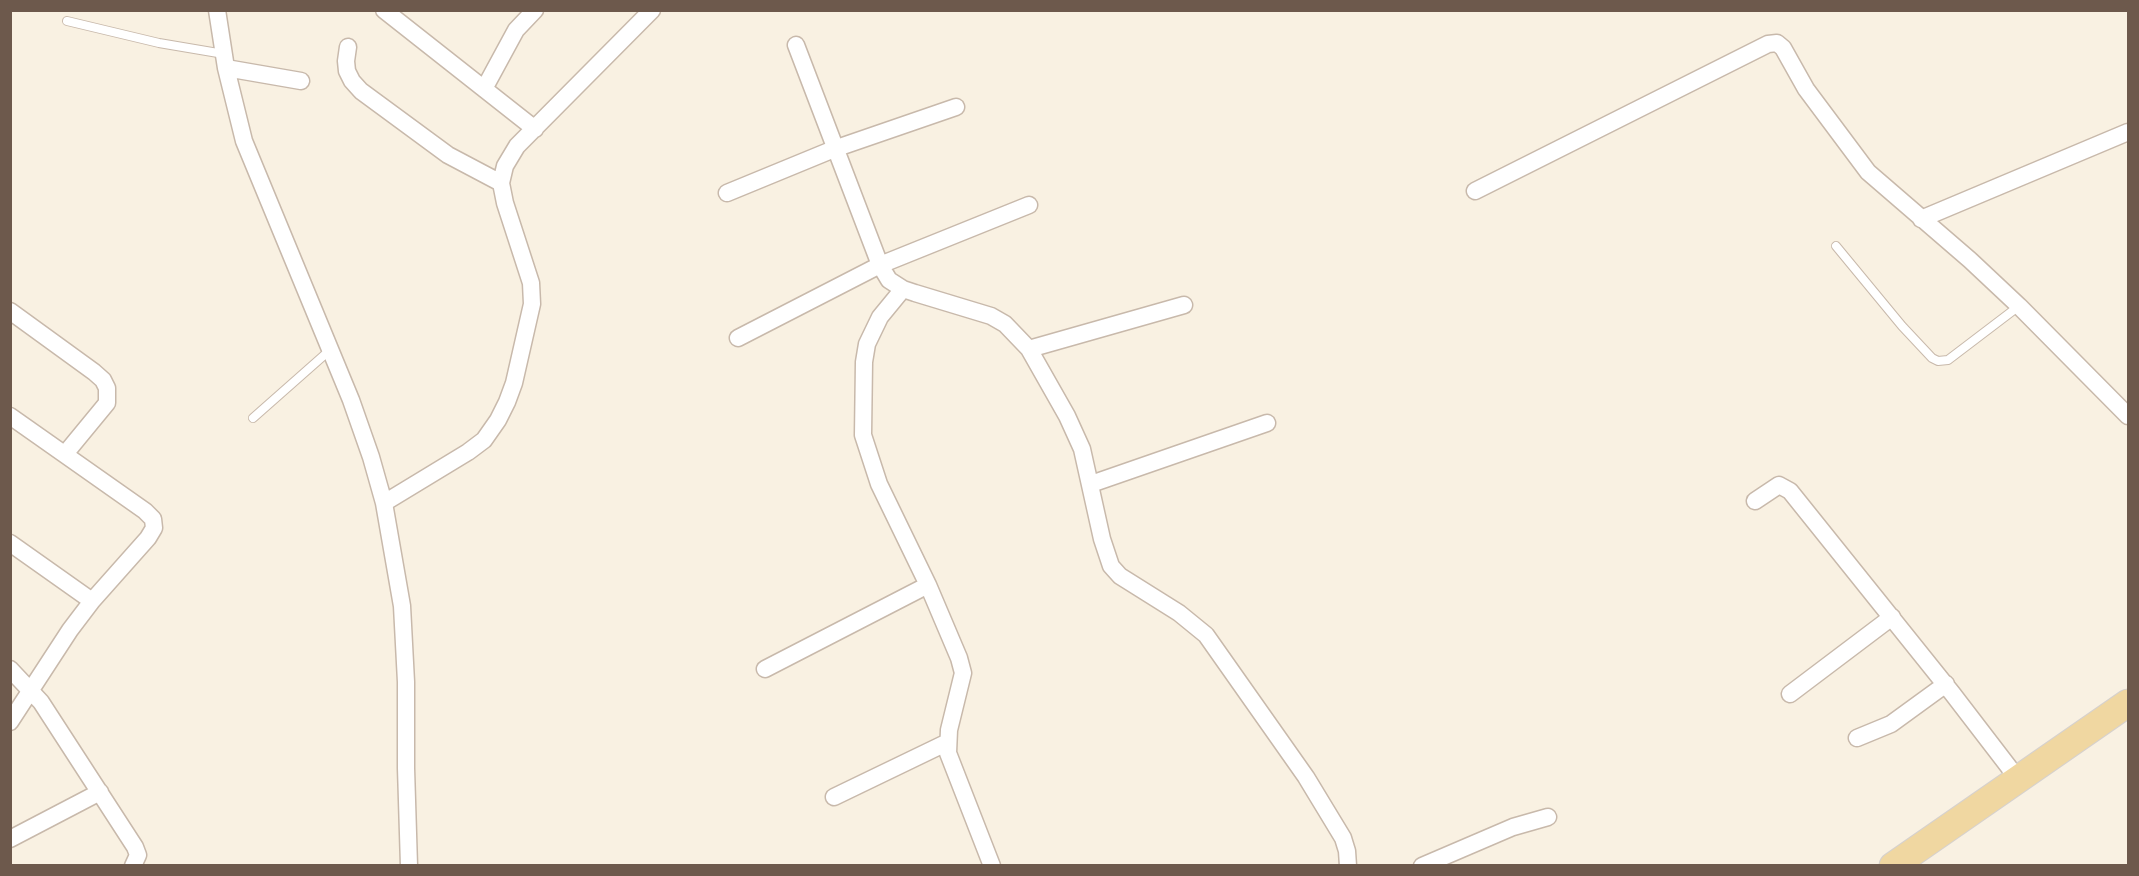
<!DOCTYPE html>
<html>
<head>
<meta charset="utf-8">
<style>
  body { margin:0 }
  #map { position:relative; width:2139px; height:876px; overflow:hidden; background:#f9f1e2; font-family:Arial,sans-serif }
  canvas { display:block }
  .frame { position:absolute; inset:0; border:12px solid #6d594c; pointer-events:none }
</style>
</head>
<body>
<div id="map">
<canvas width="2139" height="876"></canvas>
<div class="frame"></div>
</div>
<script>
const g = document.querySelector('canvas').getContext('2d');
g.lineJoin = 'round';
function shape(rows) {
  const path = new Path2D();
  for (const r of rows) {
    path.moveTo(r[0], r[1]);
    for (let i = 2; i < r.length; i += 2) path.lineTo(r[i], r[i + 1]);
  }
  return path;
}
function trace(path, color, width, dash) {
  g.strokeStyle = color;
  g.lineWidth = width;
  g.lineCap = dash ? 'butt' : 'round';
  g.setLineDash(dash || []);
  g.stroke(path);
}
const service = shape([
  [67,21,159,43,224,54],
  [1836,246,1902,326,1932,358,1938,361,1948,360,2019,306],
  [253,418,330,350]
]);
const minor = shape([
  [217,10,226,68,244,141,351,400,371,457,384,503,402,606,406,682,406,768,409,866],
  [384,10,535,129],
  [796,45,872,244,880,265,889,280,903,289,915,293,991,316,1005,324,1029,349,1067,416,1082,449,1102,539,1111,566,1120,576,1179,613,1206,635,1306,777,1343,838,1347,851,1348,866],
  [348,47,346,61,347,71,352,81,361,91,448,155,501,183],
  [226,68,301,81],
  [484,89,516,30,535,10],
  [1475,191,1768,44,1777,43,1783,48,1806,89,1868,172,1970,260,2019,306,2128,416],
  [727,193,834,149,956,107],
  [1921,219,2128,132],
  [903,289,880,317,867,344,864,362,863,435,879,484,928,585,959,658,963,673,949,730,948,753,992,866],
  [10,311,94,372,103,380,107,388,107,403,65,454],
  [738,338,880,265,1029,205],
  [1029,349,1184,305],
  [10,416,145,511,153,519,154,528,148,538,92,601,70,630,10,722],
  [1091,484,1267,423],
  [1755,501,1779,485,1790,491,1952,693,2018,779],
  [384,503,468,452,484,440,498,420,507,402,514,383,532,304,531,283,505,203,501,183,505,166,517,146,652,10],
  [10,543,92,601],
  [10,669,41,702,135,847,138,855,133,866],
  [765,669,928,585],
  [1790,694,1892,617],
  [1857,738,1891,724,1946,684],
  [834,797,948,742],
  [10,839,100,792],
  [1422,866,1513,827,1548,817]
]);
const primary = shape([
  [1893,866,2128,703]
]);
trace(service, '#c8b9ab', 10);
trace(minor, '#c8b9ab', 19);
trace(primary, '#d6d1cd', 29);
trace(service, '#fff', 8);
trace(minor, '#fff', 16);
trace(primary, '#f0d7a1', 27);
</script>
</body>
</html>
